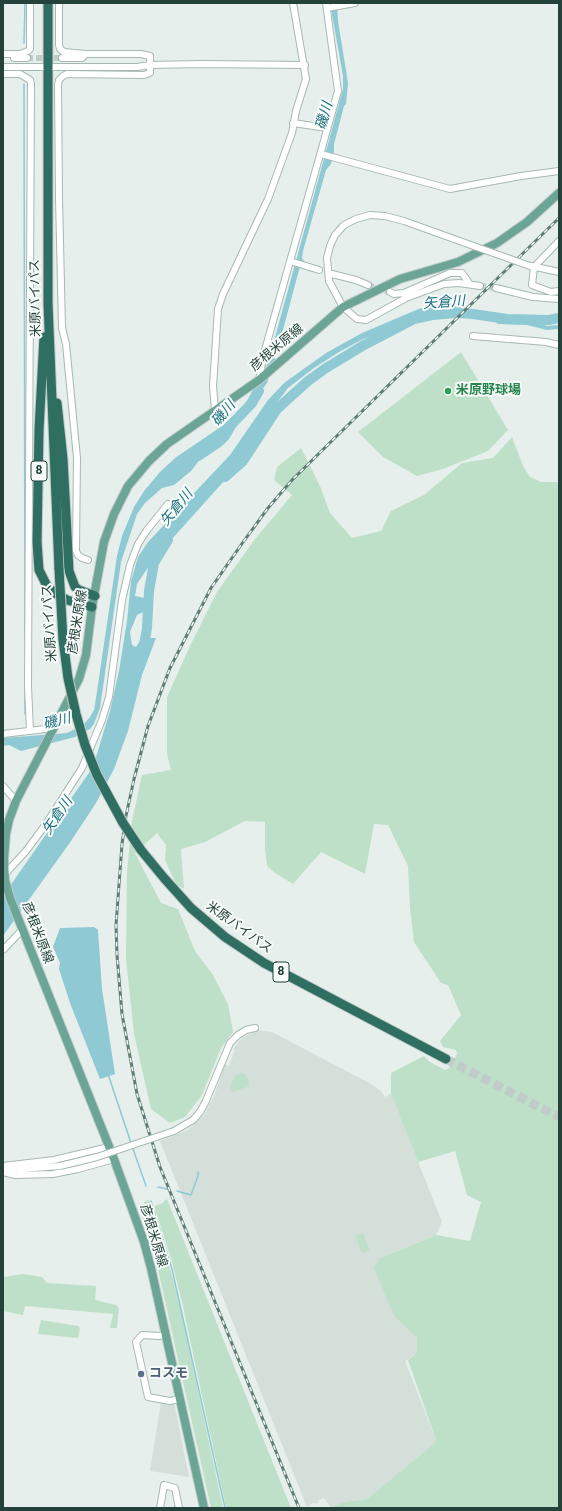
<!DOCTYPE html>
<html>
<head>
<meta charset="utf-8">
<style>
  body { margin:0 }
  #map { position:relative; width:562px; height:1511px; overflow:hidden; background:#e6efeb; font-family:Roboto,sans-serif }
  canvas { display:block }
  .frame { position:absolute; inset:0; border:4px solid #24423a; pointer-events:none }
</style>
</head>
<body>
<div id="map">
<canvas width="562" height="1511"></canvas>
<div class="frame"></div>
</div>
<script>
const g = document.querySelector('canvas').getContext('2d');
g.lineJoin = 'round';
function fill(path, color) {
  g.fillStyle = color;
  g.fill(path, 'evenodd');
}
function shape(rows) {
  const path = new Path2D();
  for (const r of rows) {
    path.moveTo(r[0], r[1]);
    for (let i = 2; i < r.length; i += 2) path.lineTo(r[i], r[i + 1]);
  }
  return path;
}
function trace(path, color, width, dash) {
  g.strokeStyle = color;
  g.lineWidth = width;
  g.lineCap = dash ? 'butt' : 'round';
  g.setLineDash(dash || []);
  g.stroke(path);
}
function drawText(font, color, halo, rows, align = 'center') {
  g.font = font + ' Roboto,"Noto Sans JP",sans-serif';
  g.lineWidth = 4;
  g.setLineDash([]);
  g.textBaseline = 'middle';
  g.strokeStyle = halo;
  g.fillStyle = color;
  for (const [text, x, y, turn = 0] of rows) {
    g.save();
    g.translate(x, y);
    g.rotate((+turn || 0) * Math.PI / 180);
    g.textAlign = isNaN(turn) ? turn : align;
    if (halo) g.strokeText(text, 0, 0);
    g.fillText(text, 0, 0);
    g.restore();
  }
}
fill(shape([
  [255,1030,272,1032,373,1085,381,1091,385,1097,391,1094,442,1222,436,1235,380,1258,396,1318,417,1338,418,1344,415,1355,405,1361,436,1440,431,1446,367,1499,342,1502,331,1508,324,1498,319,1500,317,1504,313,1503,307,1507,160,1141,188,1130,204,1115,214,1096,225,1064,229,1066,235,1050,233,1049,242,1038,255,1032],
  [161,1402,174,1402,189,1477,150,1471]
]), '#d4dfda');
fill(shape([
  [461,352,508,430,488,451,443,469,417,476,383,457,358,432],
  [512,437,523,466,530,477,541,482,559,482,559,1508,331,1508,342,1502,367,1499,431,1446,436,1440,408,1360,415,1355,417,1349,417,1338,396,1318,389,1304,374,1268,380,1258,436,1235,470,1241,481,1202,467,1195,455,1151,418,1162,391,1094,391,1073,424,1056,430,1062,445,1070,449,1068,457,1054,456,1050,443,1047,440,1041,461,1015,448,985,441,983,414,942,410,908,408,866,388,825,374,824,365,874,321,852,293,884,275,873,267,866,265,849,265,822,245,821,205,842,181,849,184,889,176,884,165,860,166,845,157,833,135,853,161,903,178,909,195,951,213,975,228,1004,233,1032,221,1048,202,1095,185,1117,170,1123,151,1109,134,1034,126,959,127,872,132,821,142,775,171,770,167,754,167,697,190,646,217,592,255,539,292,495,274,480,277,467,301,448,320,486,330,513,352,538,381,531,391,511,424,495,462,463,493,458],
  [242,1073,246,1074,249,1082,249,1085,247,1087,234,1092,231,1090,230,1087,235,1075],
  [167,1199,291,1508,226,1508,182,1302,172,1262,154,1206,163,1203,163,1202],
  [149,1200,166,1253,180,1306,223,1508,211,1508,156,1260,139,1205,144,1204,144,1202],
  [363,1233,370,1250,362,1253,355,1236],
  [23,1274,42,1277,47,1283,96,1286,95,1300,116,1305,119,1308,117,1328,110,1328,113,1314,25,1306,23,1315,3,1311,3,1277],
  [41,1320,78,1326,80,1328,78,1338,38,1334]
]), '#bfe0c8');
fill(shape([
  [330,3,337,4,338,21,348,83,346,104,344,106,334,144,334,152,331,164,326,170,303,251,302,259,304,260,299,270,276,356,267,383,240,419,205,453,191,471,174,485,162,488,145,503,137,514,121,562,100,708,94,724,90,729,75,737,21,751,9,745,3,746,3,738,67,733,83,725,90,717,94,710,96,698,117,556,122,536,134,507,144,491,160,472,175,458,222,426,244,406,268,363,343,89,343,76],
  [445,303,495,315,502,319,528,320,547,326,559,325,559,329,547,330,527,325,498,324,493,320,484,319,479,316,449,312,443,307,423,313,392,325,382,332,363,339,339,352,314,368,288,388,270,412,245,455,225,480,153,560,137,584,135,596,145,598,152,605,150,611,143,612,137,615,130,632,132,645,136,647,140,641,147,638,156,638,142,675,128,731,114,769,96,803,71,841,3,936,3,896,93,767,110,711,119,671,127,621,131,581,138,557,148,542,230,455,268,400,284,383,326,353,362,333,421,308],
  [94,927,98,930,102,989,115,1074,100,1079,70,1003,59,969,60,963,53,947,60,928]
]), '#8ec9d4');
trace(shape([
  [24,43,25,3],
  [24,84,25,638],
  [25,693,25,714],
  [108,1074,131,1143],
  [132,1146,146,1186],
  [158,1187,167,1189],
  [177,1191,191,1195,198,1176,198,1172],
  [151,1201,172,1269,225,1508]
]), '#8ec9d4', 1.5);
trace(shape([
  [198,456,219,442,225,436,232,424,252,403,259,391],
  [225,477,243,461,277,409,308,381,326,368,364,345,414,319,432,315,456,313,473,314,507,319,549,320,559,318],
  [143,651,147,628,149,591,154,563,168,540]
]), '#8ec9d4', 10);
trace(shape([
  [27,58,62,58],
  [368,285,390,292],
  [480,286,496,288]
]), '#bfccc8', 6, [6, 3]);
trace(shape([
  [446,1059,559,1117]
]), '#bfccc8', 9, [9, 4.5]);
const minor = shape([
  [59,3,59,45,60,49,64,52,85,54,141,54,150,56,150,73,144,75,67,74,63,76,59,80,58,85,59,198,62,328,66,344,77,458,76,551,78,555,82,558,88,560],
  [327,8,355,3],
  [3,54,20,54,28,51,30,49,30,3],
  [14,58,27,58],
  [62,58,82,58,85,54],
  [3,67,137,67,150,65,200,64,305,65],
  [3,74,20,74,30,80,31,83,28,686,30,731],
  [293,123,327,128],
  [321,154,450,189,521,176,559,171],
  [454,239,404,221,385,216,370,215,356,219,344,225,335,235,330,246,327,258,329,281,343,307,357,319,366,320,406,298,444,284,459,283,480,286],
  [559,241,534,267,532,285,551,292,559,291],
  [290,261,319,270],
  [531,266,559,272],
  [332,274,356,280,368,285],
  [496,288,533,297,559,299],
  [390,292,394,294,404,293,450,273,462,273,469,283],
  [473,336,546,342,559,345],
  [259,380,263,357,338,91,326,3],
  [215,410,213,386,218,309,223,294,268,199,292,133,296,111,306,79,293,3],
  [3,734,54,728],
  [3,786,16,801],
  [4,875,26,851,46,824,82,768,102,720,109,697,122,600,130,565,138,544,147,530,168,504],
  [3,950,22,930],
  [174,1131,193,1120,200,1112,205,1103,230,1043,238,1035,246,1030,255,1028],
  [3,1166,54,1160,109,1147],
  [5,1168,20,1169,60,1166],
  [3,1172,15,1175,53,1174,78,1169,114,1159],
  [166,1335,159,1336,142,1335,136,1342,148,1397,170,1401,179,1399],
  [160,1508,164,1485,175,1488,179,1508]
]);
const major = shape([
  [204,1508,151,1268,144,1242,114,1159,10,898,5,880,4,859,6,834,9,820,16,801,79,679,86,655,92,607,104,542,114,514,128,486,149,461,167,444,259,380,343,307,400,279,458,262,497,243,527,222,559,193]
]);
const highway = shape([
  [48,3,48,304,59,569],
  [44,337,39,430,37,542,39,570,47,586,53,592,67,600,92,607],
  [57,403,63,459,69,571,75,587,79,590,95,596],
  [141,850,164,878,191,908,225,937,264,963,446,1059]
]);
trace(minor, '#a8b8b2', 8);
trace(major, '#c2cac8', 10);
trace(highway, '#c2cac8', 11);
trace(minor, '#fff', 6);
trace(major, '#6aa596', 8);
trace(highway, '#2f6f62', 9);
const rail = shape([
  [299,1508,160,1167,137,1094,122,1014,117,955,116,925,122,844,126,816,134,779,148,726,170,668,211,588,241,545,268,508,293,479,559,218]
]);
trace(rail, '#5f7d75', 3);
trace(rail, '#f7fbf9', 1.5, [4.5]);
const minorBridge = shape([
  [454,239,530,266],
  [60,1166,97,1157,174,1131]
]);
const highwayBridge = shape([
  [59,569,63,640,68,678,76,714,85,745,97,775,123,823,141,850]
]);
trace(minorBridge, '#a8b8b2', 8, []);
trace(highwayBridge, '#c2cac8', 11, []);
trace(minorBridge, '#fff', 6);
trace(highwayBridge, '#2f6f62', 9);
for (const [x, y, r, color] of [
  [448,391,4,"#2e9e5b"],
  [141,1374,4,"#5c6f8a"]
]) {
  const dot = new Path2D();
  dot.arc(x, y, r, 0, 2 * Math.PI);
  g.fillStyle = color;
  g.fill(dot);
  trace(dot, '#f7fbf9', 1.5);
}
for (const [x, y, w] of [
  [39,471,16],
  [281,972,16]
]) {
  const box = new Path2D();
  box.roundRect(x - w / 2, y - 10, w, 20, 3);
  g.fillStyle = '#f7fbf9';
  g.fill(box);
  trace(box, '#24423a', 1);
}
drawText('bold 12px', '#24423a', null, [
  ["8",39,471],
  ["8",281,972]
]);
drawText('13px', '#24423a', '#f7fbf9', [
  ["米原バイパス",36,298,-91],
  ["彦根米原線",277,348,-40],
  ["彦根米原線",78,622,-81],
  ["米原バイパス",50,623,-94],
  ["米原バイパス",239,928,36],
  ["彦根米原線",37,933,69],
  ["彦根米原線",153,1236,73]
]);
drawText('bold 13px', '#27864d', '#f7fbf9', [
  ["米原野球場",456,391]
], 'left');
drawText('bold 13px', '#4e5e75', '#f7fbf9', [
  ["コスモ",149,1374]
], 'left');
drawText('italic 14px', '#1c6f80', '#f7fbf9', [
  ["磯川",325,116,-74],
  ["矢倉川",444,303,-4],
  ["磯川",224,414,-50],
  ["矢倉川",177,508,-51],
  ["磯川",57,722,-14],
  ["矢倉川",58,816,-56]
]);
</script>
</body>
</html>
